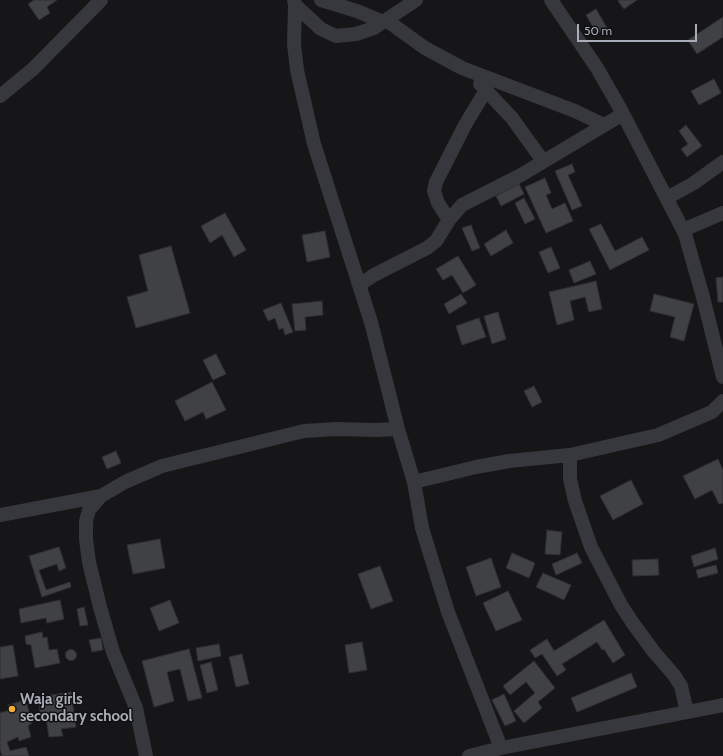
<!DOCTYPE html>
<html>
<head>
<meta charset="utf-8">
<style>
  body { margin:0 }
  #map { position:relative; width:723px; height:756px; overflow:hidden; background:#161618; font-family:Cabin,sans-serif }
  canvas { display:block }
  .scale { position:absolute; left:577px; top:24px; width:120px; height:18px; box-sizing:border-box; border:2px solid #a8adb8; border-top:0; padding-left:5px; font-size:12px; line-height:14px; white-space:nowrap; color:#a8adb8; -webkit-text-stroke:3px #111113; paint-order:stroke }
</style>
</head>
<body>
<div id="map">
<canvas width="723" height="756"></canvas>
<div class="scale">50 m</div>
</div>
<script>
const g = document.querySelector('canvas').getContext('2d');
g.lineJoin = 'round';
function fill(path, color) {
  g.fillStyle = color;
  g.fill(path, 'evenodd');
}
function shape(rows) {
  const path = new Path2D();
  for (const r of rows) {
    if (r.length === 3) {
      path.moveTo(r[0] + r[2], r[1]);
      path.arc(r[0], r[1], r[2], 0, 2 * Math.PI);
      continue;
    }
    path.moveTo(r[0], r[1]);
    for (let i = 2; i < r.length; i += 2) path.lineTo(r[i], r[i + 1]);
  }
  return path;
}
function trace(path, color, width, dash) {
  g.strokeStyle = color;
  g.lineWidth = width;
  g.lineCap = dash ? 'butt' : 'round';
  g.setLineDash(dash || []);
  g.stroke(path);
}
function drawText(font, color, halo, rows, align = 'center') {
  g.font = font + ' Cabin,sans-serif';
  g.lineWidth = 3;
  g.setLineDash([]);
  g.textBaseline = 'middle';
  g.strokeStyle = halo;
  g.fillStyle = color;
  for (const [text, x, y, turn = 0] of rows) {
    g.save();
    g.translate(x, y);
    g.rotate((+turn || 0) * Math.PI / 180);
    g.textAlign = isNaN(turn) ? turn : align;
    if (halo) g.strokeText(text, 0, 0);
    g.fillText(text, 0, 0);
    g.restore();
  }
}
const building = shape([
  [34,0,57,0,47,7,50,13,39,20,28,4,34,0],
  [619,0,637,0,624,9,618,1,619,0],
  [596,9,607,28,597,34,586,15,596,9],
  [723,17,723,37,697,54,688,40,723,17],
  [714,79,721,93,699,105,691,91,714,79],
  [686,125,702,146,687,157,681,149,688,144,679,131,686,125],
  [572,164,575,172,568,175,582,206,572,210,555,171,572,164],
  [545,178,551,193,546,195,552,209,565,203,573,221,546,233,525,187,545,178],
  [519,184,524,194,501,206,496,196,519,184],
  [524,198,535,219,525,224,515,203,524,198],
  [225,213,246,250,234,257,222,235,210,243,201,226,225,213],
  [601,224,615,251,642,237,649,250,610,270,589,229,601,224],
  [471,225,480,248,472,251,462,228,471,225],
  [506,230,513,243,491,256,484,244,506,230],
  [325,231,330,257,307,262,302,235,325,231],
  [171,246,190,313,136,328,127,297,148,291,139,255,171,246],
  [551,247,560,268,548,273,539,252,551,247],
  [458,256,476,285,463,293,452,275,443,280,436,269,458,256],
  [590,261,596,274,574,283,569,270,590,261],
  [723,277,723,302,718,302,716,278,723,277],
  [596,281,602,309,589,312,585,297,570,301,574,320,557,325,549,292,596,281],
  [461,294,467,303,449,314,444,304,461,294],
  [654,294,694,304,684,341,670,337,675,317,650,311,654,294],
  [322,301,323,315,305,317,306,330,295,331,292,304,322,301],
  [281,303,293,332,285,335,283,328,279,330,275,318,268,321,263,310,281,303],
  [498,312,506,339,492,344,484,316,498,312],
  [479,318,486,337,462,345,456,326,479,318],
  [216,354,226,374,213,380,203,360,216,354],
  [212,382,226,410,206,419,203,412,185,421,175,401,212,382],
  [534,386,542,402,532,407,524,391,534,386],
  [116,451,121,463,107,469,102,457,116,451],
  [718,459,723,470,723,503,719,504,712,490,695,499,683,476,718,459],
  [631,480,643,504,613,520,600,496,631,480],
  [547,530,562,532,560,555,545,554,547,530],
  [160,539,165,568,133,574,127,545,160,539],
  [59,547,66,568,59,571,57,564,39,570,46,590,70,582,71,587,42,597,29,556,59,547],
  [715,548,718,559,694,567,691,556,715,548],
  [512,553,535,563,529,578,506,568,512,553],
  [577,553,582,563,556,575,552,564,577,553],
  [491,558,501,587,476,596,466,567,491,558],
  [658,559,659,575,633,576,632,560,658,559],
  [716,565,718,573,698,578,696,570,716,565],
  [380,566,393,601,371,609,358,574,380,566],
  [543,573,571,585,564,600,536,587,543,573],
  [508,591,522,620,496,631,483,603,508,591],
  [60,600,64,619,47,623,46,618,21,623,19,609,60,600],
  [170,600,179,623,159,631,150,608,170,600],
  [84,607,88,625,80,626,77,609,84,607],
  [604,620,625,655,613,663,604,649,602,650,597,642,562,664,566,670,557,676,542,654,535,658,530,650,547,639,554,651,604,620],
  [42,632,43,638,47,637,49,650,57,649,60,663,35,668,31,645,26,644,25,636,42,632],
  [101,638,103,650,92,652,89,640,101,638],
  [362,642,367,670,349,673,345,645,362,642],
  [219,644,221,656,198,661,196,648,219,644],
  [13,645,18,676,0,679,0,647,13,645],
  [189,649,202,698,188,701,180,669,167,672,174,701,154,707,142,661,189,649],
  [71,655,5.5],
  [242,654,249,684,236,687,229,657,242,654],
  [534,661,555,688,538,702,542,708,524,723,514,711,535,693,526,682,510,695,503,686,534,661],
  [211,662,218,690,207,693,200,665,211,662],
  [631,673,637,687,577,712,571,698,631,673],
  [71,692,76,727,61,729,63,736,49,737,46,718,41,719,38,697,71,692],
  [504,694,516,721,505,726,492,700,504,694],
  [22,701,23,705,27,704,32,723,28,726,31,737,19,741,18,737,7,742,10,751,26,747,29,756,0,756,2,756,0,749,0,711,0,713,10,710,8,705,22,701]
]);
fill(building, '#404145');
trace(building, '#303034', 1);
trace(shape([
  [294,0,295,5,294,44,297,70,314,144,371,322,398,429,414,482,422,528,448,612,501,748],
  [321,0,357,11,383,22],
  [551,0,597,68,621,110,685,234,703,297,723,377],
  [295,5,321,29,336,36,356,34,374,28,416,0],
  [386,20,425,48,462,68,575,111,604,125],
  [480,84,512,118,543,161],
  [0,96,33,69,101,0],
  [667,198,694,183,723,162],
  [449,220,438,203,434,191,436,182,465,125,486,90],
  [683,230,723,213],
  [359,285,374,275,427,248,436,241,449,220,462,205,521,175,623,114],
  [570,455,570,479,575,501,591,547,621,605,632,622,654,652,674,675,681,686,687,712],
  [414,482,476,467,509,461,570,455,658,435,712,412,723,401],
  [0,515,101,496],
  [146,756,136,708,113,652,100,607,89,562,86,539,86,521,89,510,101,496,125,482,162,466,304,431,336,429,376,430,398,429],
  [469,756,501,748,723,705]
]), '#37383d', 14);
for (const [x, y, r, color] of [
  [12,709,4,"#f2b134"]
]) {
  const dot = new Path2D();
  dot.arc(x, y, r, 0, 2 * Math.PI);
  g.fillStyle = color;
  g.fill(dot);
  trace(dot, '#111113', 1.5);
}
drawText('bold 15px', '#a8adb8', '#111113', [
  ["Waja girls",20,700],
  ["secondary school",20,717]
], 'left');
</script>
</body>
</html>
